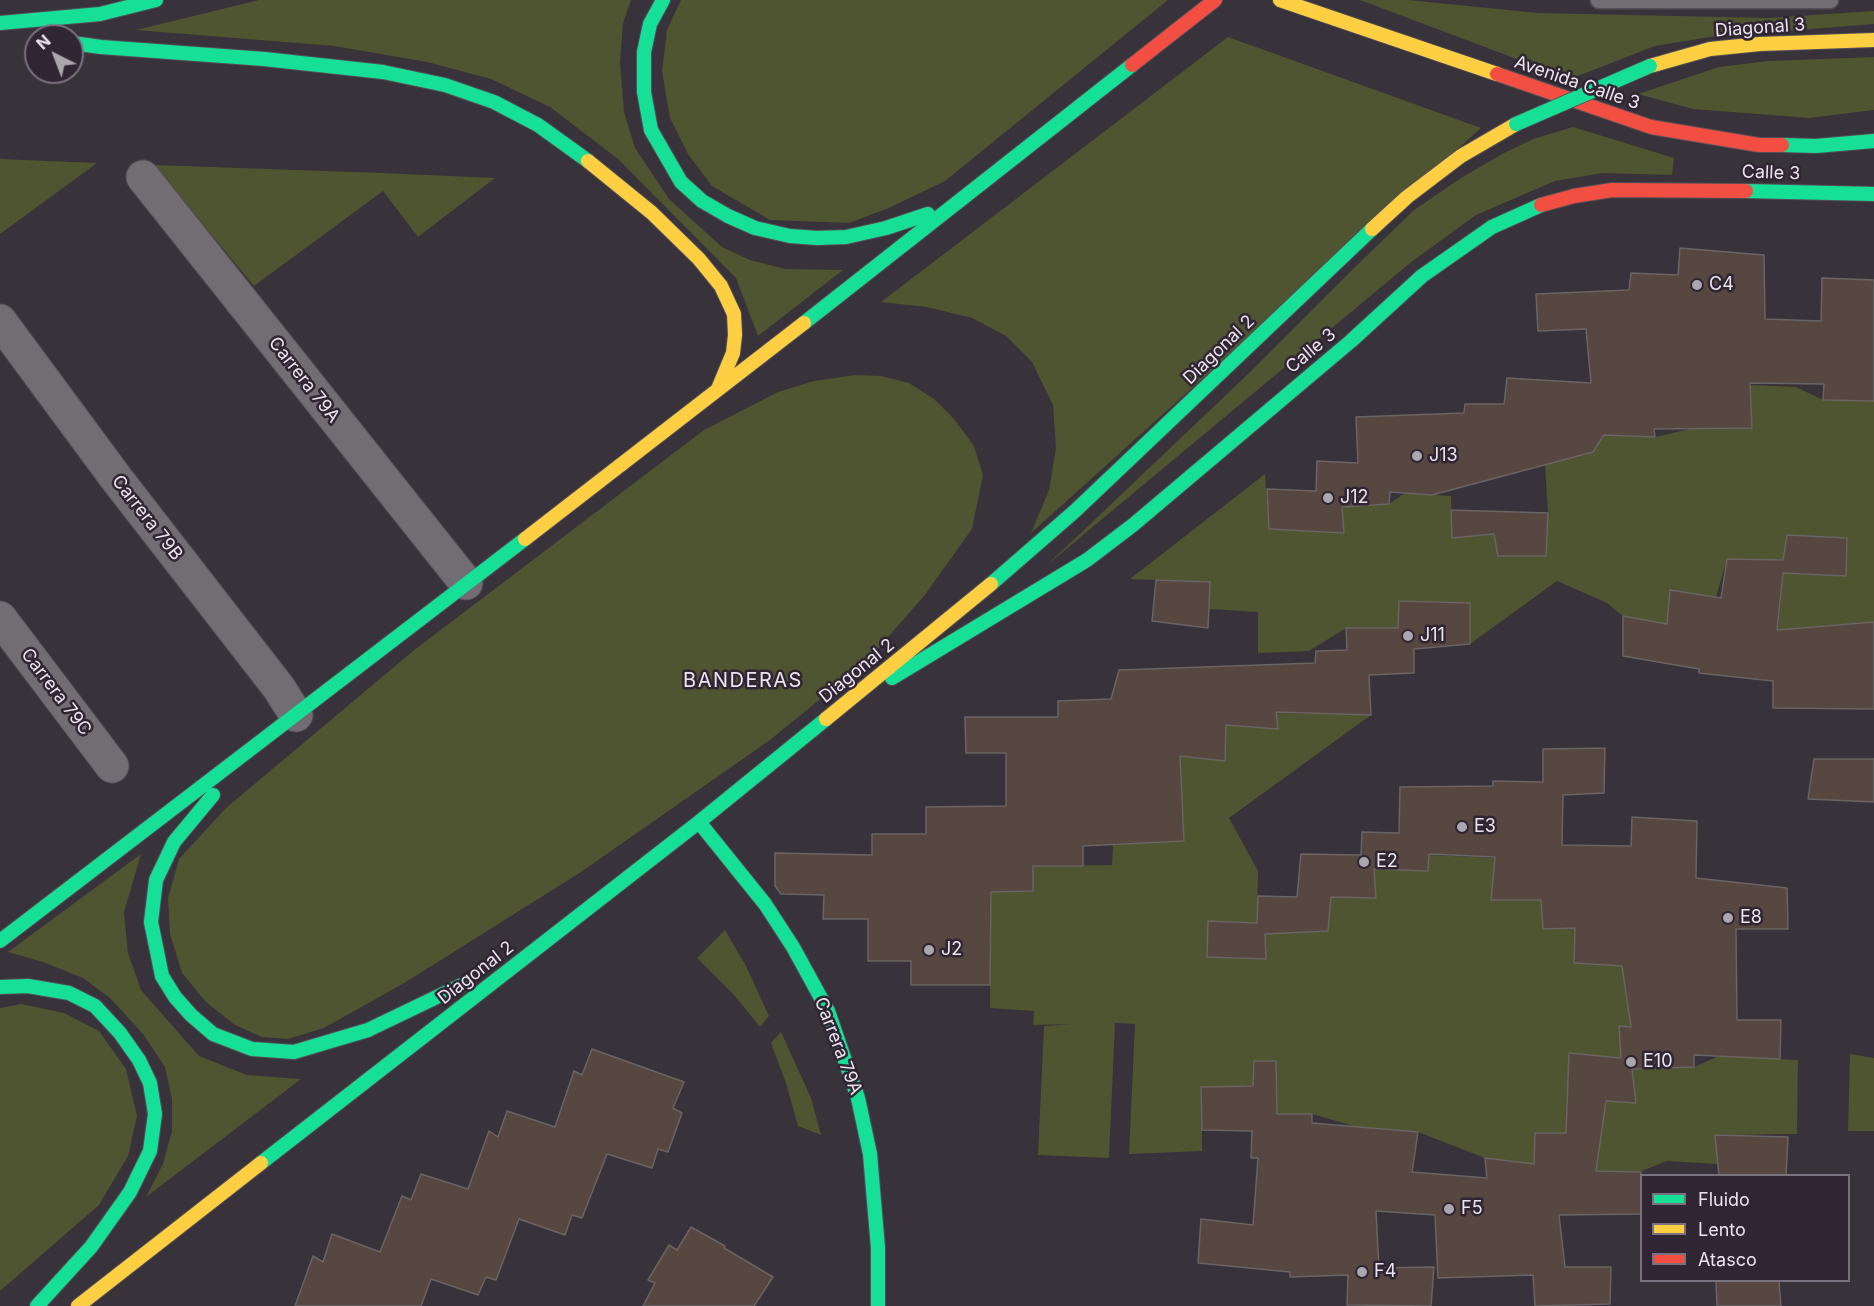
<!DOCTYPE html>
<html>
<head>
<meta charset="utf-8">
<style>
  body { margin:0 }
  #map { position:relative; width:1874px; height:1306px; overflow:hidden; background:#38323a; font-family:Inter,sans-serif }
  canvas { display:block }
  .legend { position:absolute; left:1640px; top:1174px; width:210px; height:108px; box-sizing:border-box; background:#2f2533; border:2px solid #7a717e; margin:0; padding:8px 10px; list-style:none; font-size:18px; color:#ebe4ee }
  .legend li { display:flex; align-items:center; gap:12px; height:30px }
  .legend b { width:30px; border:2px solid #7a717e }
  .north { position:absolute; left:24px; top:24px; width:60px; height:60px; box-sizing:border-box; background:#2f2533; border:2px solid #7a717e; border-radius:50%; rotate:318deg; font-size:16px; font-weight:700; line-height:24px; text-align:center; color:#ebe4ee }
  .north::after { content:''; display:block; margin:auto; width:21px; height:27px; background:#aca6af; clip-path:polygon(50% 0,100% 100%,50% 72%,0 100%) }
</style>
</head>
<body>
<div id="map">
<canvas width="1874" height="1306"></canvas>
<ul class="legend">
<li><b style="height:8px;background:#16e098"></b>Fluido</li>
<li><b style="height:8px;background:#ffcf43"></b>Lento</li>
<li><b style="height:8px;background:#f24e42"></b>Atasco</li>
</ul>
<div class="north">N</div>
</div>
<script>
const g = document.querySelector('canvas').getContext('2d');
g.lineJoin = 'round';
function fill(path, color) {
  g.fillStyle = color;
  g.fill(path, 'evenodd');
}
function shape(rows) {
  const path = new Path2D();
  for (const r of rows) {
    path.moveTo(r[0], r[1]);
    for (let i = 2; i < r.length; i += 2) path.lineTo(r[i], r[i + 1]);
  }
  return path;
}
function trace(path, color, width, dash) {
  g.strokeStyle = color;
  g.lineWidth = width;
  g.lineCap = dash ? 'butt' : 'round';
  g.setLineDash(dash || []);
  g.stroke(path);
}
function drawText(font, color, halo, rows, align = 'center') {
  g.font = font + ' Inter,sans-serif';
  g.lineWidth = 5;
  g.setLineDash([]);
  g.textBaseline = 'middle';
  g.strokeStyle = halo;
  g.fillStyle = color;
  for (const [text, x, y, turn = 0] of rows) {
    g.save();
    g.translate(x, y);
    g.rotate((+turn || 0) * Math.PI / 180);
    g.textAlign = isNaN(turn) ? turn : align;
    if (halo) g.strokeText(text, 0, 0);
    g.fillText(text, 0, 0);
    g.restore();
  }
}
fill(shape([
  [259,0,631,0,623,23,620,62,624,112,635,148,669,199,722,247,750,260,785,269,843,270,758,336,736,278,618,159,550,107,491,79,427,62,334,46,136,30],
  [681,0,1168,0,945,181,891,207,849,223,770,220,712,186,688,154,670,118,662,71,667,30],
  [1360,0,1408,0,1538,13,1768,18,1874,11,1874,24,1710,37,1655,46,1570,79],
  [1228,37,1481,128,1031,533,1049,490,1056,448,1053,405,1032,362,1006,336,972,318,927,307,881,302],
  [1874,57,1874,110,1810,118,1693,109,1638,94,1719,67,1768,61],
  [1573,127,1674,158,1672,175,1603,173,1555,181,1476,215,1410,263,1047,565,1247,375,1354,268,1414,210,1461,178,1502,154,1533,139],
  [0,159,97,163,0,234],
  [154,165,382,173,495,178,418,237,383,191,254,286],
  [855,375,881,376,909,383,934,399,954,419,974,446,983,475,972,529,924,596,867,661,770,740,581,872,406,982,324,1028,288,1039,262,1037,235,1025,206,1002,182,973,170,934,168,898,179,859,226,808,413,651,704,430,778,392,814,381],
  [1750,385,1796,387,1823,400,1874,401,1874,622,1808,627,1777,641,1783,573,1845,575,1846,538,1787,535,1783,560,1727,559,1716,597,1667,624,1623,616,1607,603,1557,581,1470,644,1470,603,1400,601,1398,628,1346,628,1309,651,1258,653,1258,612,1209,609,1210,582,1130,579,1265,474,1269,529,1344,533,1342,507,1389,504,1405,493,1451,496,1452,538,1494,534,1498,556,1546,556,1548,513,1545,465,1604,435,1655,437,1690,429,1752,428],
  [1276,713,1371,715,1229,818,1258,871,1257,923,1208,921,1207,957,1265,959,1265,934,1330,898,1376,897,1374,869,1428,871,1429,855,1495,858,1491,900,1541,900,1575,928,1574,963,1622,966,1658,1029,1619,1026,1621,1058,1569,1053,1568,1098,1636,1103,1632,1069,1694,1067,1719,1056,1798,1060,1797,1134,1715,1135,1718,1164,1667,1161,1639,1172,1596,1171,1601,1133,1536,1133,1534,1164,1485,1158,1418,1132,1357,1127,1312,1114,1277,1114,1276,1085,1202,1087,1202,1151,1129,1154,1135,1024,1115,1023,1109,1158,1038,1155,1044,1026,1072,1024,1033,1025,1034,1011,990,1008,990,940,934,892,1032,891,1033,866,1112,865,1113,844,1183,841,1182,801,1155,754,1225,761,1226,725,1277,729],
  [141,854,124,912,128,953,141,990,199,1056,247,1075,301,1079,146,1197,163,1164,172,1131,172,1099,165,1067,143,1034,110,998,83,978,43,962,8,952],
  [725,930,746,966,769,1016,760,1027,734,995,697,958],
  [21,1004,64,1013,99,1031,126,1069,137,1116,128,1156,99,1205,0,1291,0,1008],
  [781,1032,811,1098,821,1135,798,1126,786,1083,771,1043],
  [1850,1054,1874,1058,1874,1131,1848,1131]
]), '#4e5530');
const building = shape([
  [1680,248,1764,255,1765,319,1821,321,1822,278,1874,280,1874,401,1823,400,1824,384,1750,383,1752,428,1654,429,1655,437,1604,435,1593,452,1432,495,1390,492,1389,504,1342,507,1344,533,1269,529,1267,489,1316,491,1317,461,1358,463,1356,417,1464,413,1465,404,1504,404,1507,378,1591,383,1586,329,1538,331,1536,294,1629,290,1631,273,1678,275,1680,248],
  [1451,510,1548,513,1546,556,1498,556,1494,534,1452,538,1451,510],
  [1787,535,1847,538,1846,576,1783,573,1777,630,1874,622,1874,709,1773,708,1773,681,1699,673,1699,669,1623,656,1623,616,1667,624,1670,590,1721,598,1727,559,1783,560,1787,535],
  [1156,580,1210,582,1208,628,1152,621,1156,580],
  [1399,601,1470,603,1470,644,1414,649,1414,673,1369,675,1371,715,1276,712,1278,729,1226,725,1225,761,1180,756,1184,841,1083,846,1083,866,1033,866,1033,891,991,892,990,985,911,985,911,961,868,961,868,919,823,919,824,895,781,894,775,886,775,853,872,855,872,834,926,834,926,807,1006,806,1006,753,966,753,965,717,1058,717,1058,701,1111,699,1119,670,1315,663,1316,651,1347,650,1346,628,1398,628,1399,601],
  [1605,748,1604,793,1563,795,1562,845,1631,846,1632,817,1697,821,1696,878,1787,888,1788,929,1736,929,1737,1020,1781,1020,1780,1059,1694,1055,1694,1067,1632,1069,1636,1103,1606,1101,1596,1171,1641,1172,1641,1214,1559,1215,1565,1267,1611,1267,1610,1304,1535,1306,1533,1275,1438,1278,1435,1215,1376,1211,1379,1268,1434,1267,1431,1306,1347,1305,1348,1275,1290,1277,1290,1272,1198,1263,1201,1219,1253,1225,1258,1158,1251,1158,1252,1131,1202,1130,1201,1087,1253,1086,1254,1061,1276,1061,1277,1114,1312,1114,1312,1123,1418,1132,1412,1172,1487,1178,1485,1158,1534,1164,1535,1133,1566,1133,1569,1053,1621,1058,1619,1026,1631,1027,1622,966,1574,963,1575,928,1543,929,1541,900,1491,900,1495,857,1429,854,1428,871,1374,869,1376,898,1331,897,1328,931,1265,934,1266,959,1207,957,1208,921,1257,923,1258,896,1297,897,1301,854,1361,855,1362,832,1399,833,1400,787,1493,786,1493,781,1543,782,1543,749,1605,748],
  [1814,759,1874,759,1874,802,1808,799,1814,759],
  [592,1049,684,1082,673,1108,682,1113,668,1152,658,1149,652,1168,607,1154,582,1218,572,1215,565,1235,519,1219,496,1280,486,1277,478,1295,431,1279,421,1306,295,1306,313,1256,323,1262,332,1234,380,1252,402,1196,411,1200,421,1174,468,1189,489,1131,498,1137,507,1111,555,1127,574,1071,582,1075,592,1049],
  [1715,1135,1788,1137,1786,1176,1719,1176,1715,1135],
  [691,1227,725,1246,724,1248,773,1277,754,1306,643,1306,655,1283,648,1280,669,1245,677,1250,691,1227],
  [1716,1281,1779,1281,1781,1306,1717,1306,1716,1281]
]);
fill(building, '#564741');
trace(building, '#6a6464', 1.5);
const lane = shape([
  [1599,0,1830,0]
]);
const street = shape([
  [143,177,466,583],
  [0,321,116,478,279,688,296,715],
  [0,618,112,766]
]);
const fast = shape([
  [663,0,650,24,644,52,644,92,651,130,681,182,702,201,728,216,755,228,790,236,817,238,846,237,886,228,928,214],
  [0,23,100,14,156,0],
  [72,43,101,47,264,59,383,72,445,85,494,102,538,125,588,161],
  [1782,145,1816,146,1874,141],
  [1746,191,1874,194],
  [804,323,1132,65],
  [991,584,1075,511,1372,229],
  [892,678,1087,560,1133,525,1351,341,1422,276,1492,227,1541,205],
  [213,795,174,842,156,880,151,922,162,976,175,997,191,1015,213,1034,252,1049,294,1052,368,1030,468,982],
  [699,822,765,904,793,947,828,1011,858,1098,870,1154,878,1248,878,1306],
  [0,941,525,539],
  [0,987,28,986,69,993,95,1006,120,1033,139,1060,150,1083,155,1114,150,1151,130,1192,91,1247,37,1306],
  [261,1163,699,822,826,719]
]);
const slow = shape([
  [1280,0,1497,74],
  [1650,66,1710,49,1760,44,1874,40],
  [588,161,652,213,699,259,721,286,734,314,735,335,733,353,718,389],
  [1372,229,1407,197,1461,156,1516,124],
  [525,539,804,323],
  [826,719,991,584],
  [78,1306,261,1163]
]);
const jam = shape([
  [1132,65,1215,0],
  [1497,74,1651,127,1759,145,1782,145],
  [1541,205,1574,196,1612,190,1746,191]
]);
trace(lane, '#544f57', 19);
trace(street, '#544f57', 35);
trace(fast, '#544f57', 16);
trace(slow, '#544f57', 16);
trace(jam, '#544f57', 16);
trace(lane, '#716d72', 16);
trace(street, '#716d72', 33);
trace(fast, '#16e098', 14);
trace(slow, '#ffcf43', 14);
trace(jam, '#f24e42', 14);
const fastBridge = shape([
  [1516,124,1650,66]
]);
trace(fastBridge, '#544f57', 16, []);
trace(fastBridge, '#16e098', 14);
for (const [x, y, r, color] of [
  [1697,285,6,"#aca6af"],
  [1417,456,6,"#aca6af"],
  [1328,498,6,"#aca6af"],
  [1408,636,6,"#aca6af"],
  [1462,827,6,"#aca6af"],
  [1364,862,6,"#aca6af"],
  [1728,918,6,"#aca6af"],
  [929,950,6,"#aca6af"],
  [1631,1062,6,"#aca6af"],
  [1449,1209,6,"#aca6af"],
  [1362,1272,6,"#aca6af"]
]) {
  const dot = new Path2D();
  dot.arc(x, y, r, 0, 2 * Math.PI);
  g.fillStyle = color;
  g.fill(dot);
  trace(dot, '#2f2533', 2);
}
drawText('18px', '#ebe4ee', '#2f2533', [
  ["Diagonal 3",1760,28,-4],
  ["Avenida Calle 3",1577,83,19],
  ["Calle 3",1771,173,2],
  ["Diagonal 2",1219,350,-44],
  ["Calle 3",1311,351,-40],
  ["Carrera 79A",304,380,52],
  ["Carrera 79B",147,518,52],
  ["Diagonal 2",857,671,-39],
  ["Carrera 79C",56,692,53],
  ["Diagonal 2",476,973,-38],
  ["Carrera 79A",838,1046,69]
]);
drawText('18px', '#ebe4ee', '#2f2533', [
  ["C4",1709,285],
  ["J13",1429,456],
  ["J12",1340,498],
  ["J11",1420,636],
  ["E3",1474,827],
  ["E2",1376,862],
  ["E8",1740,918],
  ["J2",941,950],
  ["E10",1643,1062],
  ["F5",1461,1209],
  ["F4",1374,1272]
], 'left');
g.letterSpacing = '1.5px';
drawText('20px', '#ebe4ee', '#2f2533', [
  ["BANDERAS",743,681]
]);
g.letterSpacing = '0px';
</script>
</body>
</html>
